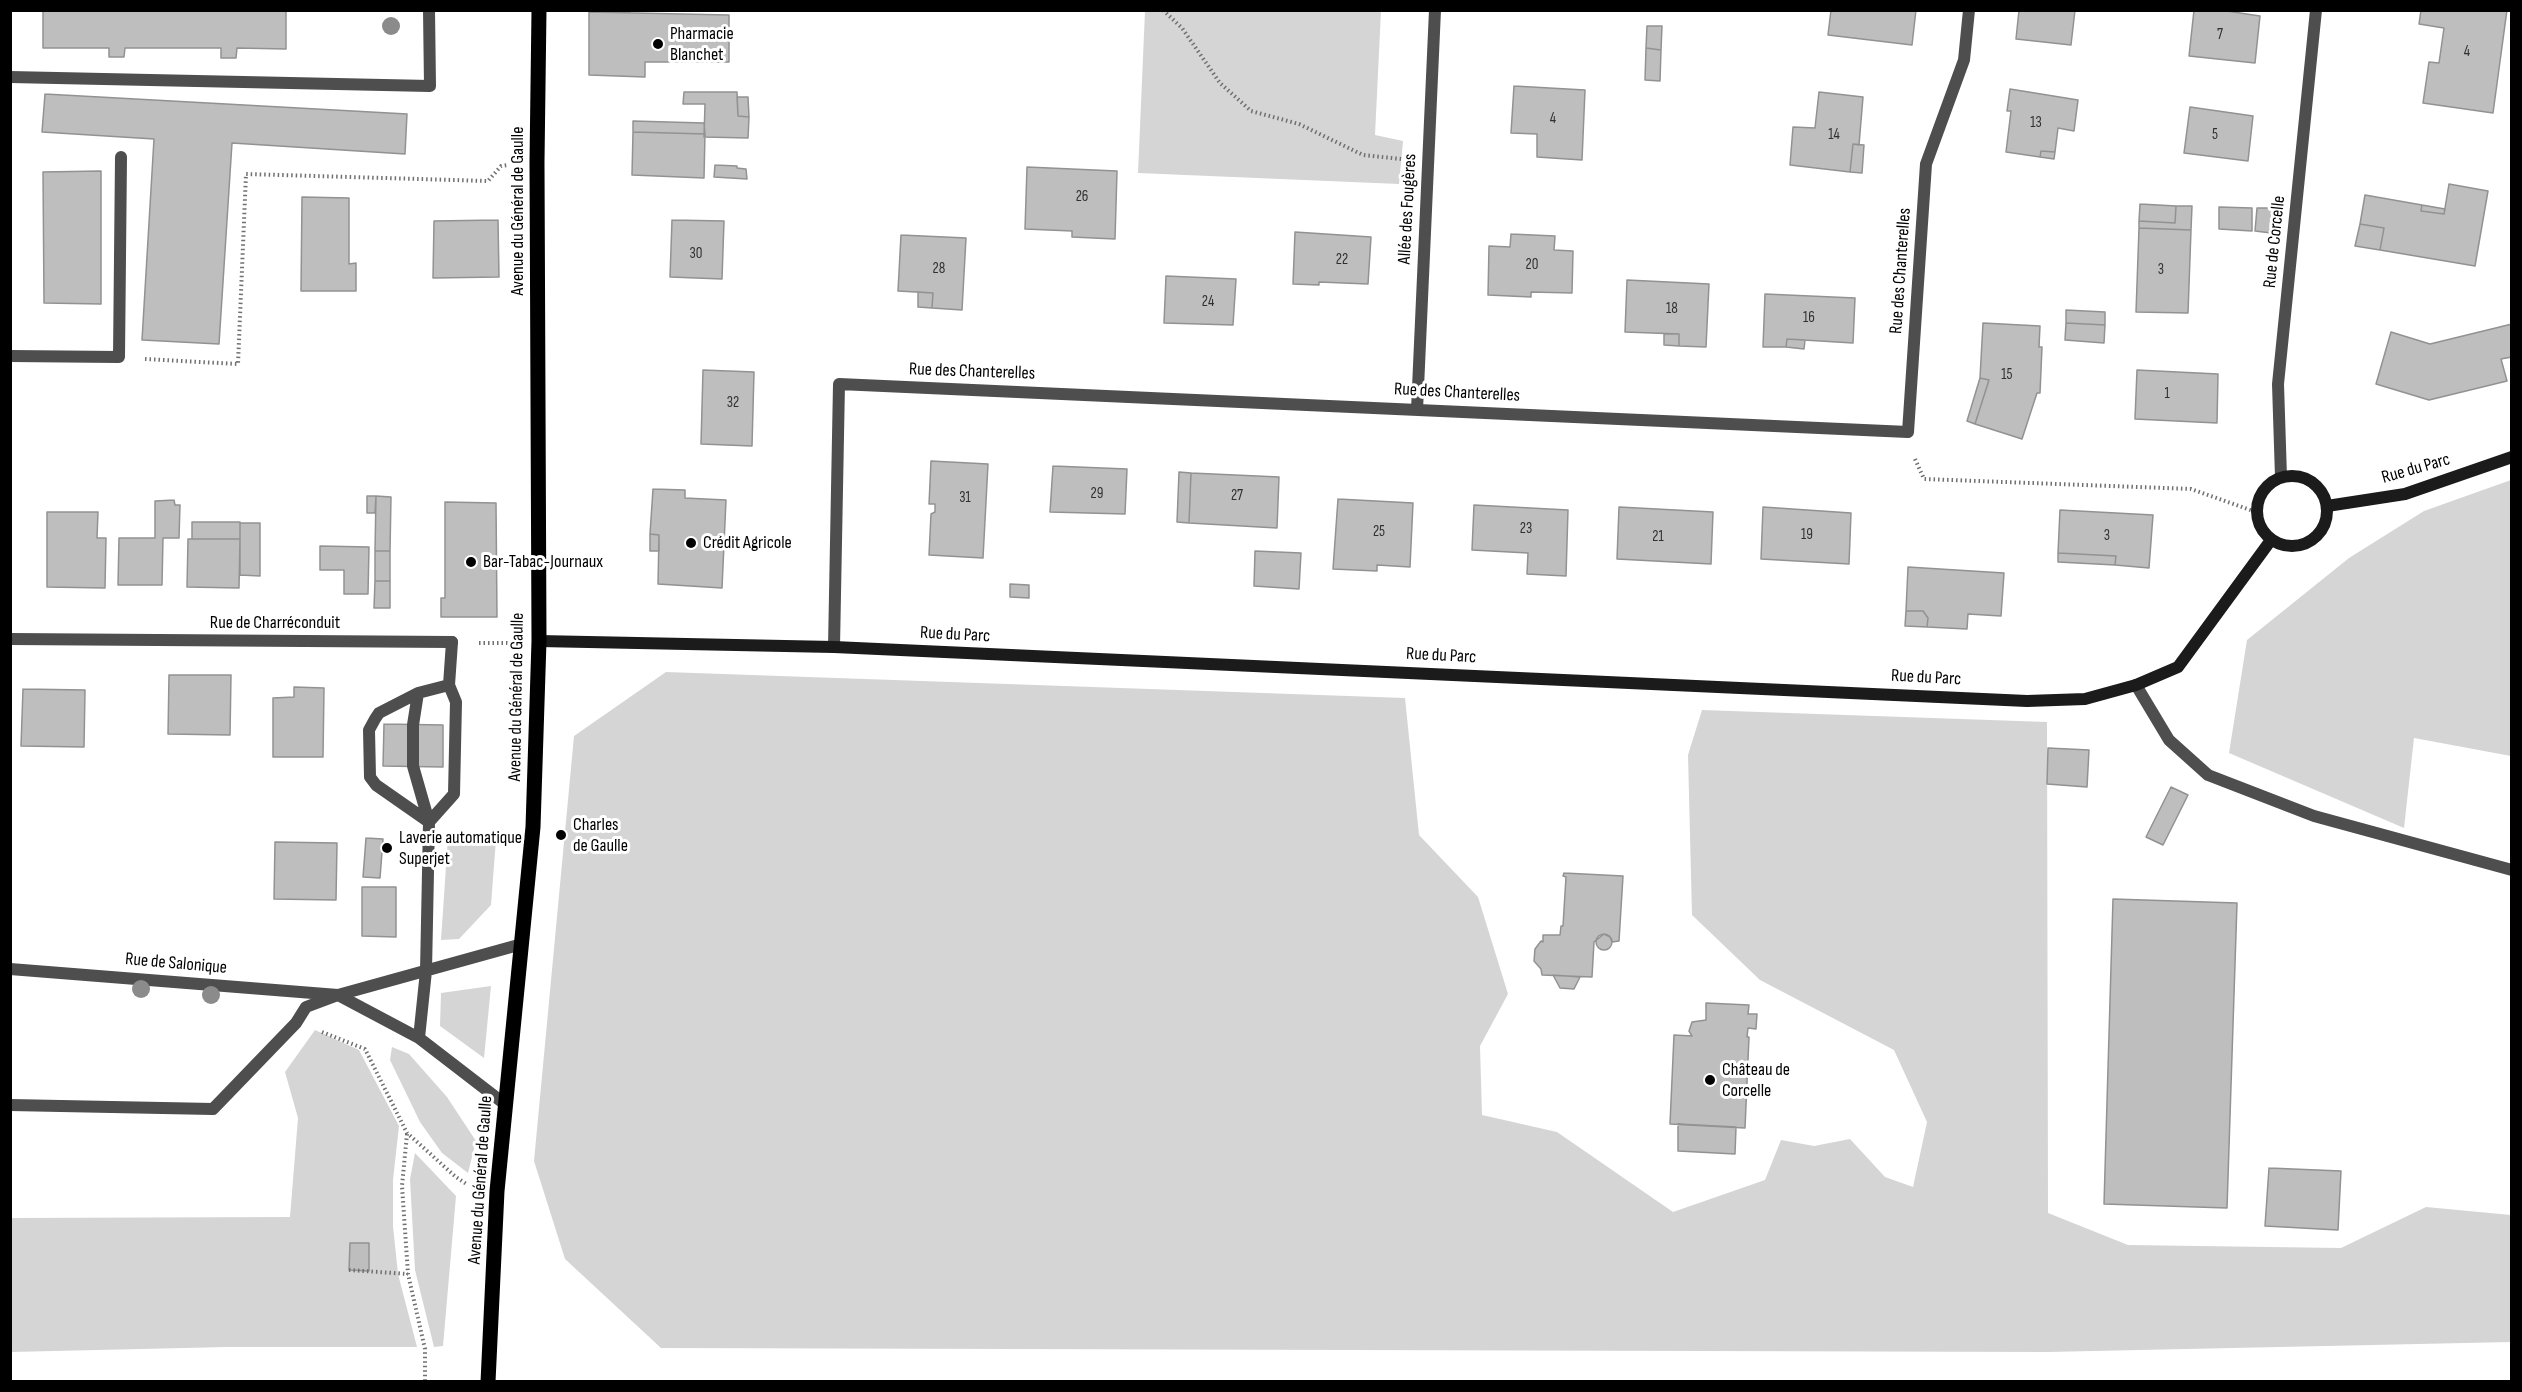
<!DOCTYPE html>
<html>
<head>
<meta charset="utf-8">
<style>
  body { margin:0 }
  #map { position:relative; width:2522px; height:1392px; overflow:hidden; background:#fff; font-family:"Sofia Sans Condensed",sans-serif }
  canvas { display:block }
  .frame { position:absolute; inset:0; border:12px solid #000; pointer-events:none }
</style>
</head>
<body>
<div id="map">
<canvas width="2522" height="1392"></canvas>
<div class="frame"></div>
</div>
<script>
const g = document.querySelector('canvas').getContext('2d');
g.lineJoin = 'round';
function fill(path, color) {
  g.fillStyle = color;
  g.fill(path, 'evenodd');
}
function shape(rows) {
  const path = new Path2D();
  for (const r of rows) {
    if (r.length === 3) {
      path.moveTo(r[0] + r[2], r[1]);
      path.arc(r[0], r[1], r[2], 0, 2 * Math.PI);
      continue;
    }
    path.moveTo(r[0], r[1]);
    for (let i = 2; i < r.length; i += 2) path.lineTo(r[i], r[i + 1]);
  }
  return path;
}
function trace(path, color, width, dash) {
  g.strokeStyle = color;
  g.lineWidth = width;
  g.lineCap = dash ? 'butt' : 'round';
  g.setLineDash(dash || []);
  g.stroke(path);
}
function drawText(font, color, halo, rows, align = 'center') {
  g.font = font + ' "Sofia Sans Condensed",sans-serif';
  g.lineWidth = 6;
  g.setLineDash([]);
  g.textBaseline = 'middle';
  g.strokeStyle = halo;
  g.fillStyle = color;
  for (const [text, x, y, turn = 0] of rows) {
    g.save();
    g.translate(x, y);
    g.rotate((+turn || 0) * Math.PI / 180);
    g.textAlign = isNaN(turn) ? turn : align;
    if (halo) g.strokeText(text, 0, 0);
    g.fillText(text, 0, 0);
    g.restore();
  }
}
fill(shape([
  [1145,11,1381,11,1375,135,1403,141,1399,184,1138,173],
  [2511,480,2511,756,2414,738,2404,828,2229,753,2247,640,2349,558,2424,511],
  [666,672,1405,698,1419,835,1478,897,1508,994,1480,1046,1482,1115,1557,1132,1673,1212,1765,1180,1781,1140,1814,1146,1850,1139,1885,1177,1913,1187,1927,1122,1894,1050,1760,980,1692,915,1688,755,1702,710,2047,722,2048,1213,2128,1245,2341,1248,2426,1207,2511,1215,2511,1342,2047,1352,661,1348,565,1259,534,1161,574,736],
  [448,837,496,839,491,905,459,939,441,940],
  [491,986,484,1058,440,1026,441,993],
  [315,1030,359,1050,399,1126,393,1180,393,1226,398,1274,417,1347,227,1347,11,1352,10,1218,290,1217,298,1118,285,1072],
  [350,1243,369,1244,349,1270],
  [392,1047,409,1054,447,1097,476,1141,468,1173,442,1153,420,1122,390,1060],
  [415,1153,456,1196,443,1346,434,1347,415,1270,410,1179]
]), '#d5d5d5');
const building = shape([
  [43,10,296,10,296,11,286,11,286,49,237,48,236,58,221,58,221,48,125,48,124,57,109,57,109,48,43,48,43,10],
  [597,10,630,10,630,13,597,10],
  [1831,10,1916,10,1912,45,1828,35,1831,10],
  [2019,10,2075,10,2071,45,2016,39,2019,10],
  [2194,10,2220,10,2260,16,2255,63,2189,56,2194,10],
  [2421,10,2507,10,2493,113,2423,103,2429,62,2439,63,2444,28,2419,24,2421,10],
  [589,12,729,15,729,62,645,62,645,77,589,75,589,12],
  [1647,26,1662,26,1661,50,1646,48,1647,26],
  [1646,48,1661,50,1660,81,1645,80,1646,48],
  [1514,86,1585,90,1582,160,1537,157,1537,134,1511,133,1514,86],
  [2010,89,2078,100,2074,131,2058,128,2055,152,2041,151,2040,157,2006,152,2011,111,2007,111,2010,89],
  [684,92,737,92,738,116,749,117,748,138,704,137,705,104,683,104,684,92],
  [1819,92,1863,97,1859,145,1853,144,1850,172,1790,165,1793,127,1815,128,1819,92],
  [45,94,407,114,405,154,232,143,219,344,142,340,154,139,42,132,45,94],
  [737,97,748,97,749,117,738,116,737,97],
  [2190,107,2253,116,2248,161,2184,153,2190,107],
  [633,121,704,123,705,134,633,132,633,121],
  [633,132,705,134,704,178,632,175,633,132],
  [1853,144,1864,145,1862,173,1850,172,1853,144],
  [2041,151,2055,152,2054,159,2040,157,2041,151],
  [715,165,737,166,737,168,746,169,747,179,714,177,715,165],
  [1027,167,1117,171,1115,239,1072,237,1072,231,1025,229,1027,167],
  [101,171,101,304,44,303,43,172,101,171],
  [2449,184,2488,191,2475,266,2380,250,2384,228,2360,224,2365,195,2422,205,2421,211,2444,214,2449,184],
  [302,197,349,198,349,264,356,263,356,291,301,291,302,197],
  [2140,204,2176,206,2175,223,2139,221,2140,204],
  [2422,205,2445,209,2444,214,2421,211,2422,205],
  [2176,206,2192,206,2191,230,2139,228,2139,221,2175,223,2176,206],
  [2219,207,2252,208,2252,231,2219,229,2219,207],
  [2257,208,2273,208,2271,233,2255,231,2257,208],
  [498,220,499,277,433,278,434,221,498,220],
  [672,220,724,221,722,279,670,277,672,220],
  [2360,224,2384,228,2380,250,2355,246,2360,224],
  [2139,228,2191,230,2188,313,2136,312,2139,228],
  [1295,232,1371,237,1368,284,1319,282,1319,285,1293,284,1295,232],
  [1511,234,1555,236,1554,250,1573,251,1572,293,1531,292,1531,297,1488,295,1489,246,1510,247,1511,234],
  [901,235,966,238,962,310,932,308,933,293,898,291,901,235],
  [1166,276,1236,279,1233,325,1164,323,1166,276],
  [1627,280,1709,284,1706,347,1679,346,1679,334,1625,332,1627,280],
  [918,292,933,293,932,308,918,307,918,292],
  [1765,294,1855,298,1853,343,1787,339,1786,347,1763,347,1765,294],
  [2066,310,2105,312,2105,325,2066,323,2066,310],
  [1983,323,2040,326,2039,347,2042,347,2040,393,2037,393,2022,439,1975,424,1989,380,1980,378,1983,323],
  [2066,323,2105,325,2104,343,2065,340,2066,323],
  [2512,324,2512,357,2501,359,2507,381,2429,400,2376,384,2391,332,2430,344,2512,324],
  [1664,334,1679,334,1679,346,1664,345,1664,334],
  [1787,339,1805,340,1804,349,1786,347,1787,339],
  [703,370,754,372,752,446,701,444,703,370],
  [2137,370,2218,374,2217,423,2135,419,2137,370],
  [1980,378,1989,380,1975,424,1967,421,1980,378],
  [931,461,988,464,983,558,929,555,931,514,935,512,935,504,929,504,931,461],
  [1053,466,1127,469,1125,514,1050,512,1053,466],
  [1179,472,1191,473,1189,523,1177,522,1179,472],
  [1191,473,1279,477,1277,528,1189,523,1191,473],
  [653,489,685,490,685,498,726,500,722,588,658,584,659,535,650,534,653,489],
  [367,496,376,496,375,513,367,513,367,496],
  [376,496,391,497,390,551,375,551,376,496],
  [1338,499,1413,503,1410,567,1377,565,1377,571,1333,569,1338,499],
  [174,500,175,505,180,505,179,538,163,538,162,585,118,585,119,538,155,538,155,501,174,500],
  [445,502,496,503,497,617,441,617,441,598,445,598,445,502],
  [1474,505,1568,510,1566,576,1527,574,1528,553,1472,550,1474,505],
  [1619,507,1713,512,1711,564,1617,559,1619,507],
  [1763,507,1851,513,1849,564,1761,559,1763,507],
  [2060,510,2153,515,2149,568,2115,565,2116,556,2058,553,2060,510],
  [47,512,98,512,97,538,106,538,105,588,47,587,47,512],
  [192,522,240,522,240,539,192,539,192,522],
  [240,523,260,523,260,576,240,575,240,523],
  [650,534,659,535,659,551,650,551,650,534],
  [188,539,240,539,239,588,187,587,188,539],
  [320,546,369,547,368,594,344,594,344,570,320,570,320,546],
  [375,551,390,551,390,581,375,581,375,551],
  [1255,551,1301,553,1299,589,1254,586,1255,551],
  [2058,553,2116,556,2115,565,2058,562,2058,553],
  [1908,567,2004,573,2001,616,1968,614,1967,629,1927,627,1928,618,1923,611,1906,611,1908,567],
  [375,581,390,581,390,608,374,608,375,581],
  [1010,584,1029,585,1029,598,1010,597,1010,584],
  [1906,611,1923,611,1928,618,1927,627,1905,626,1906,611],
  [169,675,231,675,230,735,168,734,169,675],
  [294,687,324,688,323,757,273,757,273,698,294,697,294,687],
  [23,689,85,690,84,747,21,746,23,689],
  [384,724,443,725,443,767,383,766,384,724],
  [2048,748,2089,750,2087,787,2047,784,2048,748],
  [2171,787,2188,795,2163,845,2146,837,2171,787],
  [366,838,383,839,380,878,363,877,366,838],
  [275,842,337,843,336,900,274,899,275,842],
  [1564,873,1623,876,1619,941,1612,942,1610,937,1604,934,1594,942,1592,977,1542,975,1541,969,1534,961,1535,949,1541,941,1543,942,1543,935,1560,935,1561,926,1563,926,1566,877,1563,876,1564,873],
  [362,887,396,887,396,937,362,936,362,887],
  [2113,899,2237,903,2227,1208,2104,1204,2113,899],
  [1604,942,8],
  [1553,975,1580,977,1574,989,1560,988,1553,975],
  [1706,1003,1749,1005,1748,1014,1757,1014,1756,1029,1748,1028,1747,1037,1749,1037,1745,1128,1670,1124,1674,1035,1692,1036,1689,1031,1692,1022,1706,1020,1706,1003],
  [1678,1124,1736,1127,1735,1154,1678,1151,1678,1124],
  [2269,1168,2341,1171,2338,1230,2265,1226,2269,1168],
  [350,1243,369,1243,369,1271,349,1270,350,1243]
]);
fill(building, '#bebebe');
trace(building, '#929292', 1.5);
trace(shape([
  [1163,10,1182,28,1220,83,1251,111,1299,124,1363,155,1401,159],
  [145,359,238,364,246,174,488,181,501,166,509,165],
  [1915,459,1924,479,2191,489,2256,512],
  [479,643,511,643],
  [322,1032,365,1049,407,1133,456,1177,468,1185],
  [407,1134,402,1186,408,1274,425,1349,425,1382],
  [349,1270,408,1274]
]), '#707070', 4, [1.5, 3]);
trace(shape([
  [10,77,430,86,429,10],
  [10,356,119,357,121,157],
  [2136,685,2169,740,2208,775,2314,816,2512,870],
  [418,693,379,713,375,719,369,730,370,777,376,785,429,822],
  [429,822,454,794,456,702,449,685,452,642],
  [426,971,429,822,413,766,413,725,418,693,449,685],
  [10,1105,213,1109,296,1023,306,1007,338,995]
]), '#4e4e4e', 12);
trace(shape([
  [1417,410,1435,10],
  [2281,477,2278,384,2316,10],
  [10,639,452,642],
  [834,647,839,384,1908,432,1926,164,1964,60,1969,10],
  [10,969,338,995,522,944],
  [338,995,419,1038,506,1105],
  [419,1038,426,971]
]), '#4e4e4e', 12);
trace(shape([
  [2292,511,35],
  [2327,506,2405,494,2512,457],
  [539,641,834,647,2027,701,2085,699,2136,685,2178,667,2271,540]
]), '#1b1b1b', 12);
trace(shape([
  [488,1382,497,1191,533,827,539,641,537,162,539,10]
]), '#000', 15);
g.fillStyle = '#8b8b8b';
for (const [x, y] of [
  [391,26],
  [141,989],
  [211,995]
]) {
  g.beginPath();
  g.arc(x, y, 9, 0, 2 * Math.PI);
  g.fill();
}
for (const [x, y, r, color] of [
  [658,44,6,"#000"],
  [691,543,6,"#000"],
  [471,562,6,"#000"],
  [561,835,6,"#000"],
  [387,848,6,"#000"],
  [1710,1080,6,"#000"]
]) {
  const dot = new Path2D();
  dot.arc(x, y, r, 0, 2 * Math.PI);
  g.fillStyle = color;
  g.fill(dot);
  trace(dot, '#fff', 2);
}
drawText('15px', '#303030', null, [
  ["7",2220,35],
  ["4",2467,52],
  ["4",1553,119],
  ["13",2036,123],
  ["14",1834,135],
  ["5",2215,135],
  ["26",1082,197],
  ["30",696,254],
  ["22",1342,260],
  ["20",1532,265],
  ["28",939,269],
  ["3",2161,270],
  ["24",1208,302],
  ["18",1672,309],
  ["16",1809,318],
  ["15",2007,375],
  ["1",2167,394],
  ["32",733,403],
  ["29",1097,494],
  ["27",1237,496],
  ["31",965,498],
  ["23",1526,529],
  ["25",1379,532],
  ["19",1807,535],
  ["3",2107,536],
  ["21",1658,537]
]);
drawText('18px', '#000', '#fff', [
  ["Pharmacie",670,34],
  ["Blanchet",670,55],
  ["Crédit Agricole",703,543],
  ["Bar-Tabac-Journaux",483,562],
  ["Charles",573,825],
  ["de Gaulle",573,846],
  ["Laverie automatique",399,838],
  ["Superjet",399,859],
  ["Château de",1722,1070],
  ["Corcelle",1722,1091]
], 'left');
drawText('18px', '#000', '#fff', [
  ["Allée des Fougères",1408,209,-87],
  ["Avenue du Général de Gaulle",518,211,-90],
  ["Rue de Corcelle",2275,242,-84],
  ["Rue des Chanterelles",1901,271,-86],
  ["Rue des Chanterelles",972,372,2],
  ["Rue des Chanterelles",1457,393,3],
  ["Rue du Parc",2416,469,-16],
  ["Rue de Charréconduit",275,623],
  ["Rue du Parc",955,635,3],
  ["Rue du Parc",1441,656,3],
  ["Rue du Parc",1926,678,3],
  ["Avenue du Général de Gaulle",517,697,-89],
  ["Rue de Salonique",176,964,5],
  ["Avenue du Général de Gaulle",481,1180,-86]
]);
</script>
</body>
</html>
